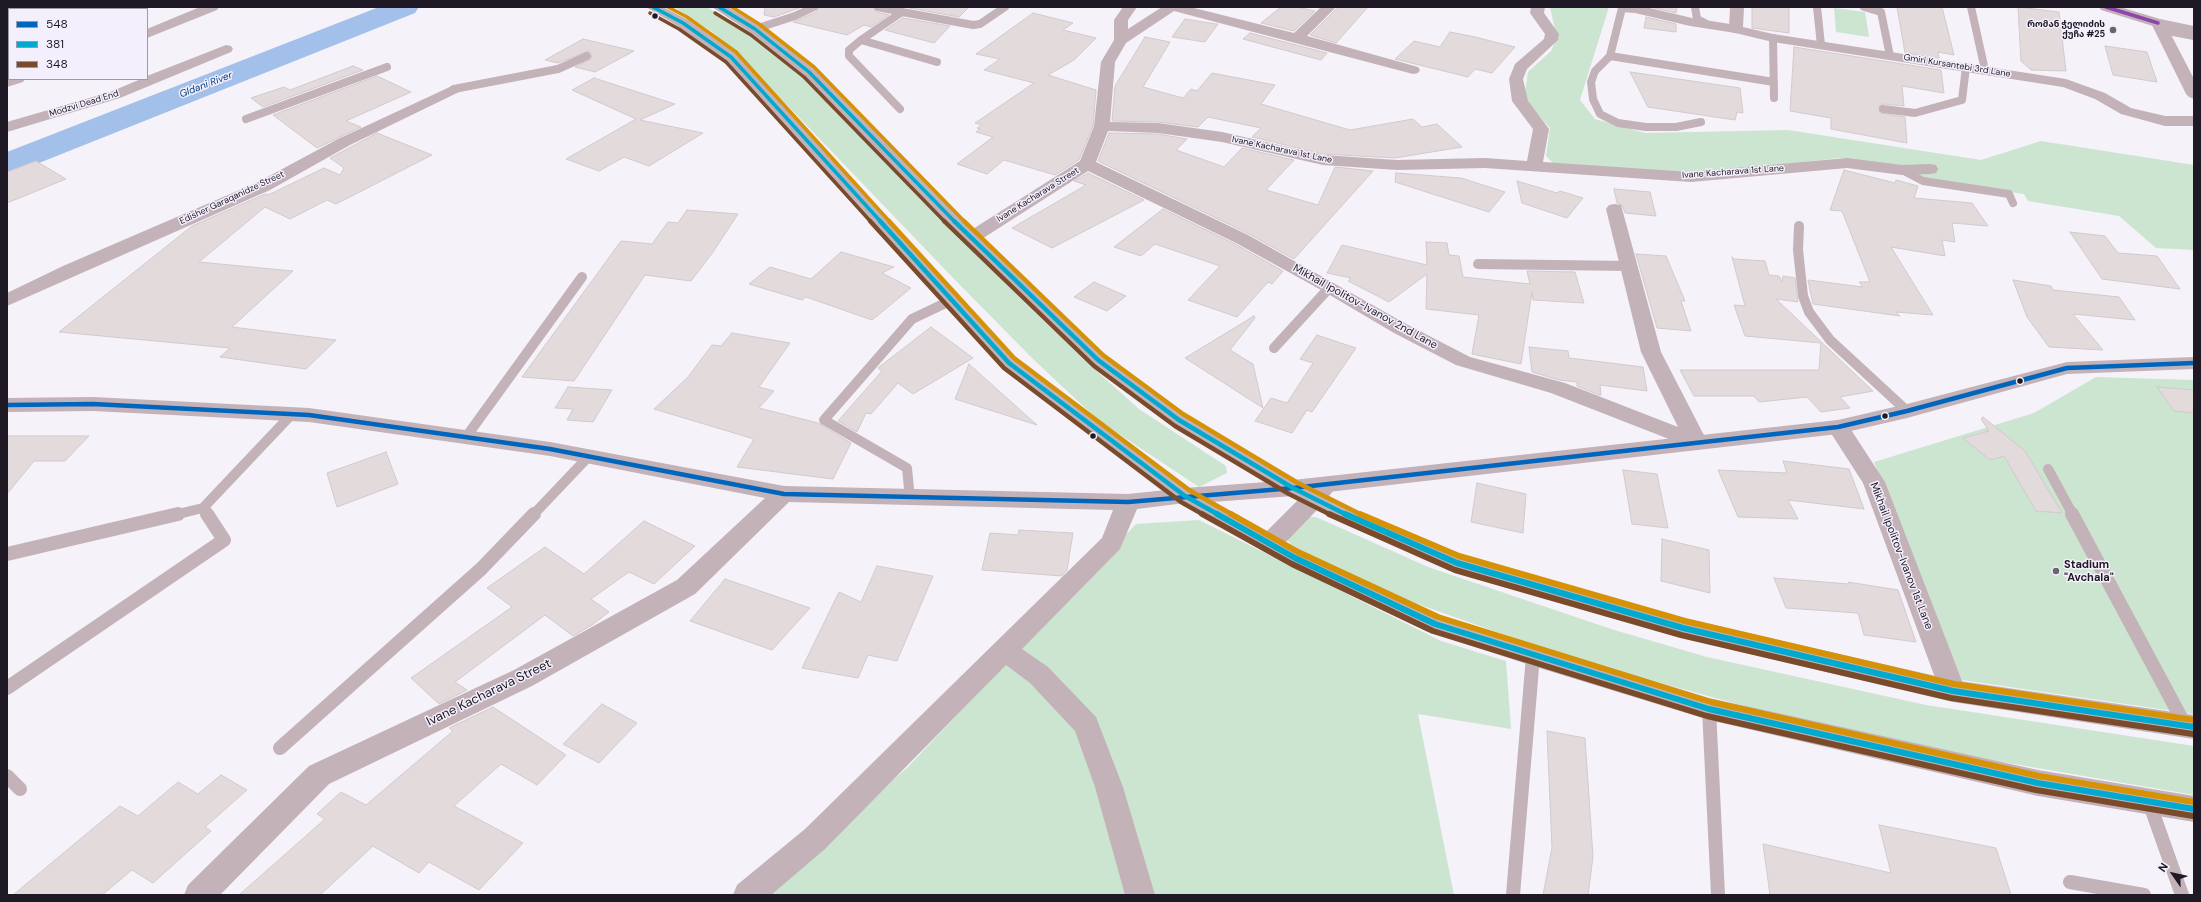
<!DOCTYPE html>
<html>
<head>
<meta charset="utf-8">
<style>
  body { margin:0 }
  #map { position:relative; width:2201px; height:902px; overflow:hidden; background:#f5f2f9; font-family:"DM Sans",sans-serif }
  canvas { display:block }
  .frame { position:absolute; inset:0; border:8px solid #1e1924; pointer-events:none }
  .legend { position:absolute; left:8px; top:8px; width:140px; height:72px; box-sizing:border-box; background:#f4effc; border:1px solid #9e99a6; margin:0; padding:5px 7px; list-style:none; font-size:12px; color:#1e1924 }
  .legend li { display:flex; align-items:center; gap:8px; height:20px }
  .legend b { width:20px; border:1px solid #9e99a6 }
  .north { position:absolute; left:2153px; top:854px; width:40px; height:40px; -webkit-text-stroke:3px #f4effc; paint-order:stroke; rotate:304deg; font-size:11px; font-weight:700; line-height:16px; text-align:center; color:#1e1924 }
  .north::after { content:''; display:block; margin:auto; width:14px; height:18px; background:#1e1924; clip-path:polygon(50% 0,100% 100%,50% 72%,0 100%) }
</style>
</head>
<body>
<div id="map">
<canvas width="2201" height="902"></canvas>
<div class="frame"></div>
<ul class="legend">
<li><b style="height:5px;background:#0065bd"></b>548</li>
<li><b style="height:5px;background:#00a9ce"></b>381</li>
<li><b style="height:5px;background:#7a4b2a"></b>348</li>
</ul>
<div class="north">N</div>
</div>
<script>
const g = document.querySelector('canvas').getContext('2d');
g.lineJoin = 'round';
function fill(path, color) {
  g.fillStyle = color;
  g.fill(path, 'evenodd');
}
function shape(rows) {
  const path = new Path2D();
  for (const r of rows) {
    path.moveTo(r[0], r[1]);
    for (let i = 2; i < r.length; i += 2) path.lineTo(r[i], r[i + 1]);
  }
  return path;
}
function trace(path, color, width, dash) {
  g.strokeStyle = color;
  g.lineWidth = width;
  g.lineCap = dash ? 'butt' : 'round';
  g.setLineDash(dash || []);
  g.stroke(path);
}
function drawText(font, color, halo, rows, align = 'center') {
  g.font = font + ' "DM Sans","Noto Sans Georgian",sans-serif';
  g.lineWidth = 3;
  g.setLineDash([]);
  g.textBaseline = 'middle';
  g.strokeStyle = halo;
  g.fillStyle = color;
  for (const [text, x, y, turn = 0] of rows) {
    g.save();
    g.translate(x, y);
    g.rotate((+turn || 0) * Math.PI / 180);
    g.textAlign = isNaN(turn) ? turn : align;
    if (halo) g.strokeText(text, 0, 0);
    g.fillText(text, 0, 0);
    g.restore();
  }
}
fill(shape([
  [674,7,707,7,765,45,797,72,1026,304,1092,367,1139,409,1226,466,1227,473,1199,487,1098,420,1033,359,959,284,740,56,711,31],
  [1550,7,1609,7,1580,100,1595,119,1645,133,1788,130,1981,160,2041,141,2194,165,2194,250,2156,248,2119,216,2028,201,2024,194,1927,180,1900,167,1839,158,1706,173,1556,166,1546,156,1550,128,1524,100,1528,72,1551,51,1557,38],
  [1834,8,1865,12,1869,37,1836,32],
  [2096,377,2194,380,2194,714,1962,680,1874,462,2034,413],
  [1305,517,1316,517,1428,567,1611,629,1707,657,1926,705,2194,746,2194,795,1950,753,1792,719,1573,659,1398,597,1294,547,1286,539],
  [1199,520,1441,641,1506,661,1511,729,1418,714,1454,895,757,895,907,768,1136,524]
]), '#cce5d0');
fill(shape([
  [379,7,419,7,415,13,19,171,7,175,7,152,379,7]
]), '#a3c0ea');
const building = shape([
  [765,7,802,7,774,17,764,15,765,7],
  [819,7,873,7,877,12,889,15,871,27,864,25,847,35,793,22,816,12,819,7],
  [904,7,969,7,959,17,904,7],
  [1281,7,1297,7,1315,11,1294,31,1261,23,1281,7],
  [1338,7,1368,7,1336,43,1310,35,1338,7],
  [1650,7,1677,7,1676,13,1650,7],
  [1752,7,1789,7,1789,33,1752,28,1752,7],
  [1897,7,1942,7,1954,55,1938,52,1939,58,1905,53,1897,7],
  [2018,7,2059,12,2066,71,2031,70,2021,61,2018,7],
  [1033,13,1073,23,1063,30,1096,38,1074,60,1048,75,1096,90,1093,126,1079,160,1055,175,1004,160,987,174,957,164,993,137,976,132,980,129,977,128,982,125,975,123,1034,83,984,70,1000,59,976,54,1033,13],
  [1646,17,1676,24,1676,32,1644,28,1646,17],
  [903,18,950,26,934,43,885,30,903,18],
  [1185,19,1216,24,1218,24,1205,42,1172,37,1185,19],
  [1450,32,1475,37,1515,47,1492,73,1475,69,1468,77,1395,59,1414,41,1440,47,1450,32],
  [1250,33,1327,53,1321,60,1243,39,1250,33],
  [1145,37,1170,42,1143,87,1183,98,1191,89,1197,91,1212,73,1275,85,1261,104,1350,130,1413,119,1422,127,1437,124,1462,147,1395,158,1323,154,1252,137,1261,128,1208,117,1198,127,1158,122,1112,121,1115,86,1145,37],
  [583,39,634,51,595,72,575,67,591,59,592,54,588,51,558,63,545,60,583,39],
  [2105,46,2147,52,2157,82,2113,75,2105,46],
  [1794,47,1941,70,1944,93,1902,86,1904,106,1884,104,1879,106,1880,113,1905,117,1907,143,1831,129,1831,118,1790,111,1794,47],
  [353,66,363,70,263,107,251,98,284,87,290,90,353,66],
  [1630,72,1740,88,1743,113,1737,112,1735,120,1648,107,1630,72],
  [377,76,411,92,346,121,361,127,317,148,273,115,377,76],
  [594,78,675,104,640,120,703,133,649,166,624,157,599,171,566,159,636,119,572,90,594,78],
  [377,133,432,155,336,204,327,200,290,219,265,207,199,262,293,271,232,327,336,340,306,369,220,357,230,348,59,332,192,226,265,194,268,195,324,168,340,175,344,168,330,158,377,133],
  [1109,133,1158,134,1187,139,1176,150,1224,167,1242,148,1294,160,1266,190,1318,205,1335,167,1373,171,1294,259,1249,234,1098,161,1109,133],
  [36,161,66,179,7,203,7,172,36,161],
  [1844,170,1895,183,1896,180,1918,186,1914,198,1972,203,1988,226,1952,223,1955,242,1942,240,1945,256,1891,247,1933,315,1896,312,1900,316,1813,304,1808,280,1863,287,1859,282,1870,282,1842,211,1830,210,1844,170],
  [1088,173,1144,200,1052,248,1012,228,1086,185,1074,181,1088,173],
  [1396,173,1461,178,1505,192,1489,212,1395,182,1396,173],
  [1517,181,1557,193,1560,191,1583,198,1567,218,1522,203,1517,181],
  [1614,189,1650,192,1656,216,1625,213,1622,205,1617,203,1614,189],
  [1163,209,1235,244,1283,271,1272,284,1268,282,1237,317,1188,300,1220,266,1155,244,1141,256,1114,247,1163,209],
  [687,210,738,214,713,252,691,281,645,275,574,381,522,377,621,241,652,244,668,222,678,223,687,210],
  [2070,232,2105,236,2118,253,2157,256,2180,289,2102,279,2070,232],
  [1426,242,1447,243,1449,255,1459,256,1463,277,1530,284,1527,271,1575,272,1584,303,1533,300,1532,292,1521,364,1472,354,1479,315,1426,309,1427,274,1389,302,1348,281,1351,278,1327,273,1342,245,1427,265,1426,242],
  [841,252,894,267,882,273,911,288,872,320,806,297,802,300,749,284,770,267,811,279,841,252],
  [1636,254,1666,256,1685,301,1681,301,1691,331,1657,328,1636,254],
  [1732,257,1734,259,1765,261,1769,275,1779,276,1782,282,1783,276,1795,278,1798,302,1776,299,1873,391,1840,397,1850,408,1821,412,1807,397,1759,402,1754,396,1694,396,1680,370,1819,370,1821,343,1745,336,1734,305,1745,306,1732,257],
  [2013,280,2051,286,2053,290,2119,297,2135,320,2073,314,2103,350,2049,347,2027,317,2013,280],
  [1094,282,1126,296,1107,311,1074,297,1094,282],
  [1254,316,1255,318,1230,350,1253,364,1263,408,1185,358,1254,316],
  [931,327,973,358,913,394,898,383,871,414,866,413,857,432,838,421,882,371,878,368,879,367,931,327],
  [732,333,790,343,759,387,774,391,759,408,818,423,851,443,833,479,737,467,754,439,654,409,688,377,712,345,721,346,732,333],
  [1317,335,1356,348,1312,412,1307,410,1292,433,1255,421,1271,398,1287,403,1313,363,1300,359,1317,335],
  [1529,347,1568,351,1569,358,1643,367,1647,391,1600,385,1601,395,1599,395,1577,386,1577,382,1559,380,1532,372,1529,347],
  [969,364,1037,425,955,399,969,364],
  [568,387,612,390,593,422,567,420,573,409,555,408,568,387],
  [2157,387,2194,390,2194,413,2174,411,2157,387],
  [1983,417,2025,451,2062,513,2036,511,2004,456,1990,460,1963,438,1989,431,1981,419,1983,417],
  [7,436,89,436,65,461,34,461,7,494,7,436],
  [386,452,398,484,337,507,327,473,386,452],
  [1783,461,1849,469,1864,509,1788,500,1798,519,1738,517,1718,470,1787,473,1783,461],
  [1623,470,1657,474,1668,528,1632,524,1623,470],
  [1477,483,1526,494,1523,533,1471,522,1477,483],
  [644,521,695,546,654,584,629,572,591,599,609,612,592,625,573,636,545,615,455,682,467,690,439,704,411,678,512,607,487,588,545,547,584,574,644,521],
  [1019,530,1073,533,1067,570,1062,576,982,570,990,533,1018,535,1019,530],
  [1662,539,1709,550,1710,593,1661,581,1662,539],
  [877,566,933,576,897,661,868,655,858,678,802,668,839,592,861,602,877,566],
  [1774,578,1849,584,1848,582,1898,590,1916,642,1864,635,1858,613,1786,608,1774,578],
  [725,579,810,608,772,650,690,621,725,579],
  [602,704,637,723,599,763,563,744,602,704],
  [493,707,566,755,537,785,501,764,454,806,523,843,479,890,429,862,419,873,373,846,320,895,239,895,325,819,317,814,341,792,366,805,453,731,449,728,493,707],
  [1547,731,1585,738,1593,857,1588,895,1543,895,1552,848,1547,731],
  [221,775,247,790,205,827,211,831,153,883,132,870,102,895,13,895,120,806,138,816,178,782,198,794,221,775],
  [1879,825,1996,848,2011,895,1770,895,1763,844,1891,873,1879,825]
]);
fill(building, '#e3dadc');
trace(building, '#d2c9cc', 1);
trace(shape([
  [878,7,902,12,861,40,937,62],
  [1695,7,1697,19,1705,23],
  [1817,7,1821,45],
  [1864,7,1881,12,1890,56],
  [1971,7,1985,70],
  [902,12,973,25,980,24,1005,7],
  [755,29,795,16,814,7],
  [2163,30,2194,36],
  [1773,38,1774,98],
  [861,40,849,50,849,56,900,109],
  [1610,56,1774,82],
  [454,89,558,69,587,56],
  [1883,109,1915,113,1962,100,1966,67],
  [246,119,387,67],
  [1701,122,1676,127,1646,127,1618,123,1600,114,1593,99,1591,82,1595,71,1610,56,1622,8,1636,9,1691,22,1736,29],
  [1902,170,1923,181,2009,194,2013,203]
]), '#c3b2b8', 8);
trace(shape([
  [1799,226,1798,250,1803,296,1809,312,1830,340,1907,411],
  [1478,264,1629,266],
  [1274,348,1330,287],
  [466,437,582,277],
  [2048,469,2073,515],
  [910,499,907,468,824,420,912,319,952,300],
  [174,515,203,508],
  [208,515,203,508,292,414],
  [533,515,589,456]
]), '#c3b2b8', 10);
trace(shape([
  [2072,514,2185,725],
  [7,554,178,514],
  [7,688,224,540,207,514],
  [1709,709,1718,895],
  [280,748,481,569,534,514],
  [7,776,20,789],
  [2149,802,2182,895],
  [2070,882,2144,895],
  [1513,895,1533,656]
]), '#c3b2b8', 14);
fill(shape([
  [200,7,219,7,217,10,147,38,147,29,200,7],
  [1123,7,1137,7,1128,20,1128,29,1162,7,1190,7,1294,33,1321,7,1336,7,1307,36,1418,67,1420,70,1418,73,1413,74,1174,11,1126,43,1115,62,1110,122,1158,123,1222,132,1323,155,1397,160,1485,158,1527,161,1533,129,1512,101,1509,79,1515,64,1544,39,1545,34,1530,13,1531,7,1545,7,1544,13,1559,34,1558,40,1527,69,1523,79,1528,101,1549,129,1543,162,1691,172,1847,158,1902,165,1930,164,1936,165,1938,169,1936,173,1930,174,1902,175,1847,168,1691,182,1485,168,1397,170,1323,165,1222,142,1158,133,1108,131,1096,162,1248,235,1408,325,1470,357,1565,383,1678,427,1641,352,1606,209,1609,205,1615,204,1621,205,1661,352,1708,443,1705,448,1697,450,1551,393,1456,365,1394,333,1323,291,1236,243,1088,171,977,242,971,243,965,242,962,238,965,234,1080,161,1094,126,1101,62,1114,40,1114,20,1123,7],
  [1730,7,1744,7,1743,27,1773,34,2066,79,2105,93,2131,108,2165,116,2194,116,2194,126,2165,126,2121,114,2095,99,2063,87,1773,42,1731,32,1729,29,1730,7],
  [2158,19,2165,23,2194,79,2194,99,2189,97,2186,94,2151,23,2158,19],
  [226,45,231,46,233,49,231,52,120,98,7,132,7,122,110,92,141,79,147,79,147,76,226,45],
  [9,77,9,79,25,79,23,82,7,87,7,78,9,77],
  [454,85,459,86,461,89,459,92,350,145,270,190,7,306,7,293,63,266,258,182,338,139,454,85],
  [93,397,309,408,550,442,784,486,1128,494,1185,488,1193,490,1196,496,1193,502,1137,509,1120,549,1022,649,1048,667,1096,717,1123,787,1155,895,1125,895,1095,787,1075,731,1030,683,1006,665,825,849,771,895,733,895,737,885,805,829,1102,538,1113,510,789,502,695,594,532,686,329,784,220,895,184,895,188,885,309,766,514,670,677,580,765,498,550,456,309,422,93,411,7,412,7,398,93,397],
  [1838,420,1846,422,1885,482,1966,691,1962,699,1953,702,1944,699,1940,691,1863,483,1827,427,1830,422,1838,420]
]), '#c3b2b8');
fill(shape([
  [2099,7,2120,7,2160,19,2194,26,2194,34,2153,26,2101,10,2099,7],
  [2194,357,2194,369,2067,374,1907,418,1838,434,1293,496,1185,504,1177,502,1174,496,1177,490,1185,488,1293,480,1838,420,1907,404,2067,362,2194,357]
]), '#c3b2b8');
fill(shape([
  [646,7,663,7,688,20,736,54,1016,358,1193,490,1267,531,1298,500,1171,425,1091,364,965,242,804,75,750,32,712,7,728,7,760,26,814,69,977,234,1105,356,1187,415,1301,482,1311,487,1319,479,1327,477,1335,479,1338,485,1329,496,1365,514,1464,556,1683,618,1953,680,2194,715,2194,739,1953,702,1683,638,1448,569,1349,526,1317,510,1286,542,1304,552,1444,617,1709,698,2038,770,2194,796,2194,822,2038,796,1709,720,1533,666,1426,631,1286,564,1177,502,1002,368,726,60,678,26,646,7]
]), '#c2b1b8');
trace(shape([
  [7,405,93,404,309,415,550,449,784,494,1128,502,1293,488,1838,427,1907,411,2067,368,2194,363]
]), '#0065bd', 4.5);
trace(shape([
  [653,7,683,23,731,57,881,222],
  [719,7,755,29,809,72,955,222]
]), '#00a9ce', 3.5);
trace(shape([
  [880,221,1009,363,1185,496,1219,515],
  [954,221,1098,360,1179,420,1293,488,1347,515]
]), '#00a9ce', 4.5);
trace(shape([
  [1217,514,1295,558,1435,624,1709,709,2038,783,2194,809],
  [1345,514,1457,563,1683,628,1953,691,2194,727]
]), '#00a9ce', 6);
trace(shape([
  [650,13,679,29,726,62,871,222],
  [715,13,751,35,804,77,945,222]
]), '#7a4b2a', 3.5);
trace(shape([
  [870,221,1004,368,1181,502,1204,515],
  [944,221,1094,366,1175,426,1289,494,1331,515]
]), '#7a4b2a', 4.5);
trace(shape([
  [1202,514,1292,564,1433,631,1707,716,2036,790,2193,816],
  [1329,514,1455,570,1681,635,1951,698,2193,734]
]), '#7a4b2a', 6);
trace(shape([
  [668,7,687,17,736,52,890,222],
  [732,7,759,24,814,67,965,222]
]), '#d69105', 3.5);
trace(shape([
  [889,221,1014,358,1189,490,1233,515],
  [964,221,1103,355,1183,414,1296,482,1362,515]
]), '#d69105', 4.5);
trace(shape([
  [1231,514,1298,552,1438,617,1711,702,2039,776,2194,802],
  [1360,514,1459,556,1685,621,1954,684,2194,720]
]), '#d69105', 6);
trace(shape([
  [2106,7,2158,23]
]), '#8e44ad', 3.5);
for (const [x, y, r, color] of [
  [655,16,3.5,"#1e1924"],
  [2113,30,4,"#69656f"],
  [2020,381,3.5,"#1e1924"],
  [1885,416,3.5,"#1e1924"],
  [1093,436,3.5,"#1e1924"],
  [2056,571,4,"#69656f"]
]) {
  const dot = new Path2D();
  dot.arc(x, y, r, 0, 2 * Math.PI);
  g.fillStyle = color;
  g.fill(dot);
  trace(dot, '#f4effc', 1.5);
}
drawText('bold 9px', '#1e1924', '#f4effc', [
  ["რომან ჭელიძის",2105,25],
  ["ქუჩა #25",2105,35]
], 'right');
drawText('9px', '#1e1924', '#f4effc', [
  ["Gmiri Kursantebi 3rd Lane",1957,66,9],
  ["Modzvi Dead End",84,104,-17],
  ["Ivane Kacharava 1st Lane",1282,150,12],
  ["Ivane Kacharava 1st Lane",1733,172,-4],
  ["Ivane Kacharava Street",1038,195,-32],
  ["Edisher Garaqanidze Street",232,198,-25]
]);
drawText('italic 10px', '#003f80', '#f4effc', [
  ["Gldani River",206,85,-21]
]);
drawText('11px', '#1e1924', '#f4effc', [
  ["Mikhail Ipolitov-Ivanov 2nd Lane",1365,307,29],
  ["Mikhail Ipolitov-Ivanov 1st Lane",1901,556,69]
]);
drawText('bold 11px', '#1e1924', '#f4effc', [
  ["Stadium",2064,565],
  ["\"Avchala\"",2064,578]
], 'left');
drawText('13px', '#1e1924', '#f4effc', [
  ["Ivane Kacharava Street",489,693,-26]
]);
</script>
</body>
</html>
